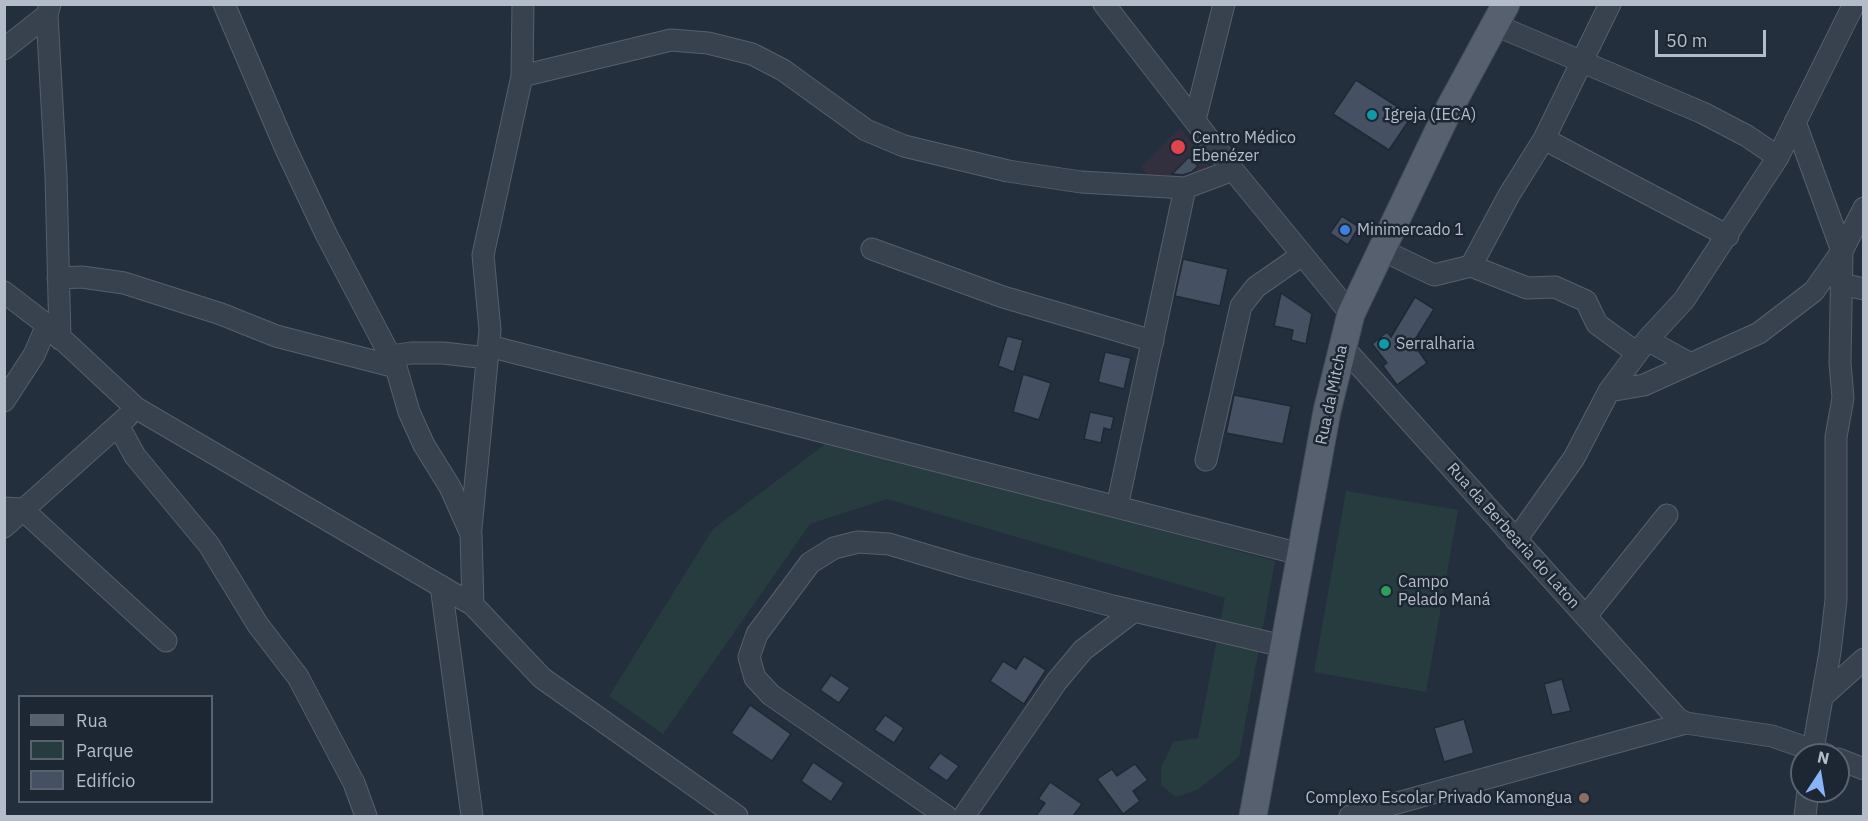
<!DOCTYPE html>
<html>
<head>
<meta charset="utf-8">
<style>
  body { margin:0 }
  #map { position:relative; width:1868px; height:821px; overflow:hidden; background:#242f3e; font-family:"IBM Plex Sans",sans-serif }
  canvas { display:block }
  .frame { position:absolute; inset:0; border:6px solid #b4bcc9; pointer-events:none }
  .legend { position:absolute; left:18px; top:695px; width:195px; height:108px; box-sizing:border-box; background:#1d2633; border:2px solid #59626f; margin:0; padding:8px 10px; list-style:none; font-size:18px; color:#b4bcc9 }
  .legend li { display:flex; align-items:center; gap:12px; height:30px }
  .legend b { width:30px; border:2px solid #59626f }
  .north { position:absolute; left:1790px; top:743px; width:60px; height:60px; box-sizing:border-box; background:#1d2633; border:2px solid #59626f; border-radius:50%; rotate:12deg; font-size:16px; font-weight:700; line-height:24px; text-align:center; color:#b4bcc9 }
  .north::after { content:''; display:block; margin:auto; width:21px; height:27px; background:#8ab4f8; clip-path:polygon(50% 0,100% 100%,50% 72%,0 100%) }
  .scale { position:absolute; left:1655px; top:30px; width:111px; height:27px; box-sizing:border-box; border:3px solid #b4bcc9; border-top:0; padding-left:8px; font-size:18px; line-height:21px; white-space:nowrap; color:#b4bcc9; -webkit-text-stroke:4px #1d2633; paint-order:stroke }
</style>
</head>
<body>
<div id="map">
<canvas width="1868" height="821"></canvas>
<div class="frame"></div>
<ul class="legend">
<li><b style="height:8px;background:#56606e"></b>Rua</li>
<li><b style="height:16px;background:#263c3f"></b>Parque</li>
<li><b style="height:16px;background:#455162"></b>Edifício</li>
</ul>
<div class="north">N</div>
<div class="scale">50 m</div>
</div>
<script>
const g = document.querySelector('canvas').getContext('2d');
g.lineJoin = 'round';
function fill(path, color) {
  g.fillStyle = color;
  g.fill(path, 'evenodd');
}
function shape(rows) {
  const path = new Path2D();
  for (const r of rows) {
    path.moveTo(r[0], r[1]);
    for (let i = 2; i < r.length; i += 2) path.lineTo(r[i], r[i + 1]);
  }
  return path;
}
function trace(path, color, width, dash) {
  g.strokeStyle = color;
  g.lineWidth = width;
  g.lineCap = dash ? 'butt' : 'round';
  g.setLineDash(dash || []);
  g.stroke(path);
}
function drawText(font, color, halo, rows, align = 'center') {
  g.font = font + ' "IBM Plex Sans",sans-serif';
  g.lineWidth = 5;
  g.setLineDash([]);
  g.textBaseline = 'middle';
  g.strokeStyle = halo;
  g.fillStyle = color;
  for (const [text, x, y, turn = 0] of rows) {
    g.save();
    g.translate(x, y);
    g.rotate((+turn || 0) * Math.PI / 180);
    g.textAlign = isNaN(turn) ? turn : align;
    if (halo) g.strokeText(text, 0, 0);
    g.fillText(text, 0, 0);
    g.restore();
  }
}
fill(shape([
  [1180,128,1214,173,1159,187,1141,167]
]), '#32303f');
fill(shape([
  [828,442,1275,561,1239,757,1197,790,1176,797,1161,785,1161,768,1173,742,1198,738,1225,598,887,499,810,524,663,734,609,696,713,529],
  [1346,491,1458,510,1426,692,1314,672]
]), '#263c3f');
const building = shape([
  [1356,80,1412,116,1389,150,1333,114,1356,80],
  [1189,157,1198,166,1192,172,1183,175,1172,174,1189,157],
  [1342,216,1359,227,1348,245,1330,233,1342,216],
  [1183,259,1228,269,1220,306,1175,296,1183,259],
  [1281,293,1312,314,1306,344,1291,340,1293,330,1274,326,1281,293],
  [1415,297,1434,309,1413,343,1427,363,1397,385,1383,366,1387,363,1372,344,1387,332,1391,337,1415,297],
  [1007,336,1023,340,1014,372,998,366,1007,336],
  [1105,352,1131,358,1124,389,1098,382,1105,352],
  [1023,374,1051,383,1039,420,1013,412,1023,374],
  [1234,395,1291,406,1283,444,1226,433,1234,395],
  [1090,412,1114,417,1111,430,1104,428,1101,443,1084,439,1090,412],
  [1024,656,1046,670,1024,704,990,681,1003,661,1016,669,1024,656],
  [831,675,850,688,839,703,820,690,831,675],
  [1562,679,1571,711,1552,715,1544,684,1562,679],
  [750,705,791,734,772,761,731,733,750,705],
  [885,715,904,728,894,743,874,730,885,715],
  [1464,719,1474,753,1444,762,1434,728,1464,719],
  [940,753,959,766,947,781,928,768,940,753],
  [813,762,844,783,831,802,801,781,813,762],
  [1135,764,1148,780,1133,791,1140,801,1123,814,1097,779,1112,769,1117,776,1135,764],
  [1050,782,1082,804,1073,816,1036,816,1045,803,1038,799,1050,782]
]);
fill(building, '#455162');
trace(building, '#1f2835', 1.5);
const minor = shape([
  [50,4,47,15,56,175,60,339],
  [224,4,285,147,326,234,396,367,409,412,424,445,450,487,471,534,473,605],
  [1104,4,1233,170,1351,314],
  [1493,24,1703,113,1747,136,1778,157],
  [4,49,47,15],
  [522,76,671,40,708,43,752,54,783,70,866,130,904,146,1008,171,1081,182,1185,188,1233,170],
  [1195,120,1224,4],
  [1795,122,1842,251,1840,363,1843,398,1836,437,1836,600,1830,652,1812,755],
  [1544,139,1728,236],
  [872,249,1003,297,1153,341],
  [1380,249,1434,275,1471,266,1527,288,1555,287,1586,301,1597,324,1637,353],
  [1471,266,1509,195,1544,139,1610,4],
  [58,278,82,277,124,283,221,314,276,336,396,367],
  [1841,284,1864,289],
  [4,292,47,325,136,408,473,605,542,678,737,816],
  [1647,340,1691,364],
  [489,346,1300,554],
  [1342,346,1678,719,1686,723],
  [391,356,411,353,443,353,487,358],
  [1609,391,1644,385,1759,333,1814,291,1842,251,1864,208],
  [4,401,34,355,47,325],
  [118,425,135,456,209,545,258,625,298,677,354,783,366,816],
  [1206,460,1241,306,1256,287,1302,255],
  [1117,507,1185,188],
  [4,508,22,509,166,641],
  [4,527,127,417],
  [471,529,490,330,483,255,522,76,523,4],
  [1516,540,1574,458,1609,391,1647,340,1684,300,1778,157,1854,4],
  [441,586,472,816],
  [1586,616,1667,515],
  [1822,697,1864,659],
  [1838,759,1864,769],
  [946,816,771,695,755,678,749,657,757,634,810,563,834,548,858,542,889,544,966,567,1113,606,1283,646],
  [964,816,1057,681,1083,650,1134,611],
  [1350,816,1686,723,1772,736,1827,755],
  [1805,816,1808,791]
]);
const major = shape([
  [1253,816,1327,411,1351,314,1448,111,1506,4]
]);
trace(minor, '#565f6c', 23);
trace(major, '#414a57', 29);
trace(minor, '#38414e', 21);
trace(major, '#56606e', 27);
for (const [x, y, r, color] of [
  [1372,115,6,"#0f9aa8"],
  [1178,147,8,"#e0444e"],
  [1345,230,6,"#3f7fe0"],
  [1384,344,6,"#0f9aa8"],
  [1386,591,6,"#2e9e5b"],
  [1584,798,6,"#8d6e63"]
]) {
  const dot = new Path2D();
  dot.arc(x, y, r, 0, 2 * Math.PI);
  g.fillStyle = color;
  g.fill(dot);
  trace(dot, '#1d2633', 2);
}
drawText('16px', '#b4bcc9', '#1d2633', [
  ["Igreja (IECA)",1384,115],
  ["Centro Médico",1192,138],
  ["Ebenézer",1192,156],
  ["Minimercado 1",1357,230],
  ["Serralharia",1396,344],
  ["Campo",1398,582],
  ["Pelado Maná",1398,600],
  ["Complexo Escolar Privado Kamongua",1572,798,"right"]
], 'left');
drawText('16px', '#b4bcc9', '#1d2633', [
  ["Rua da Mitcha",1332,395,-78],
  ["Rua da Berbearia do Laton",1513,536,48]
]);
</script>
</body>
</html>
